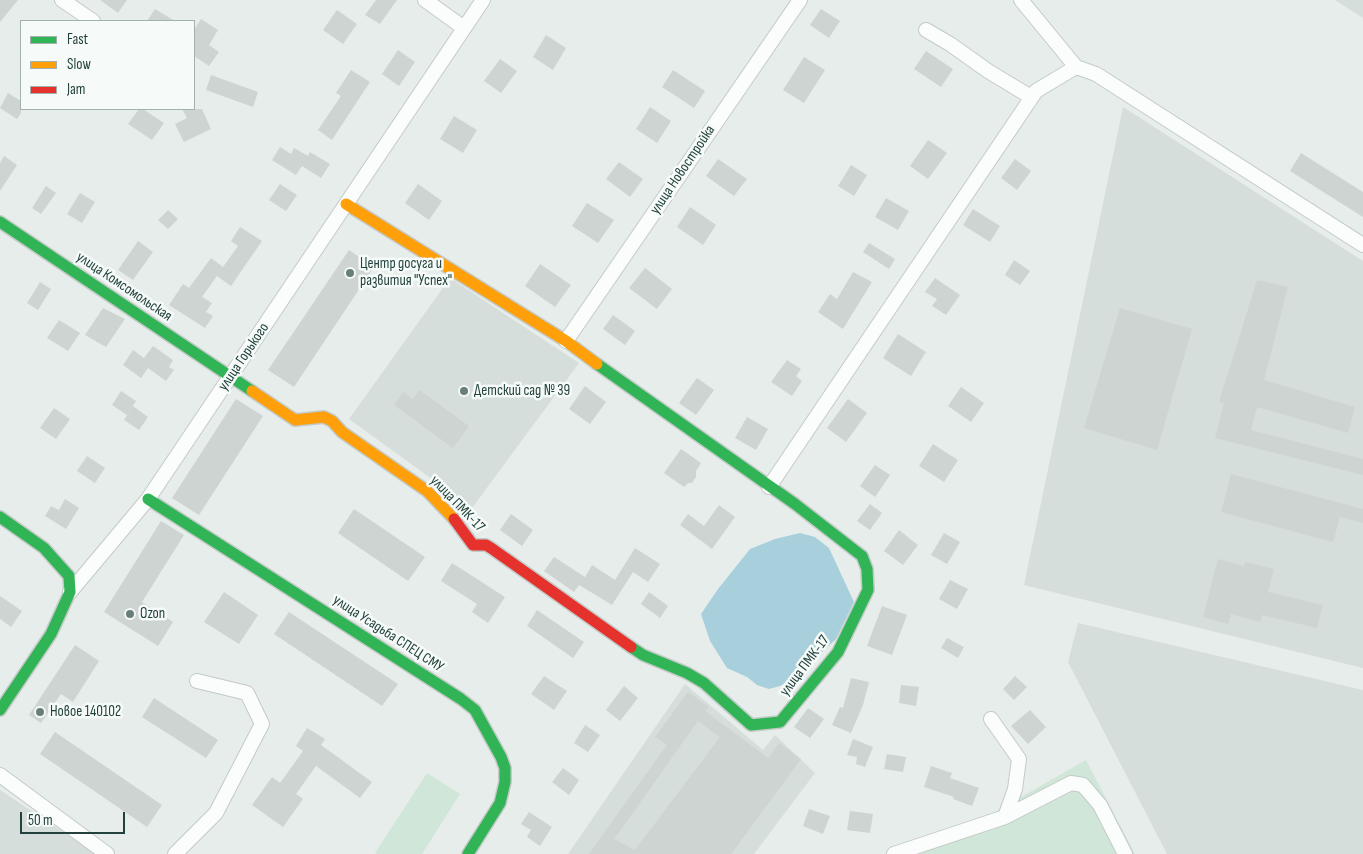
<!DOCTYPE html>
<html>
<head>
<meta charset="utf-8">
<style>
  body { margin:0 }
  #map { position:relative; width:1363px; height:854px; overflow:hidden; background:#e7edea; font-family:"Sofia Sans Condensed",sans-serif }
  canvas { display:block }
  .legend { position:absolute; left:20px; top:20px; width:175px; height:90px; box-sizing:border-box; background:#f6fbf9; border:1px solid #a2b1ae; margin:0; padding:6px 9px; list-style:none; font-size:15px; color:#23423d }
  .legend li { display:flex; align-items:center; gap:10px; height:25px }
  .legend b { width:25px; border:1px solid #a2b1ae }
  .scale { position:absolute; left:20px; top:812px; width:105px; height:22px; box-sizing:border-box; border:2px solid #23423d; border-top:0; padding-left:6px; font-size:15px; line-height:18px; white-space:nowrap; color:#23423d; -webkit-text-stroke:4px #f6fbf9; paint-order:stroke }
</style>
</head>
<body>
<div id="map">
<canvas width="1363" height="854"></canvas>
<ul class="legend">
<li><b style="height:6px;background:#30b455"></b>Fast</li>
<li><b style="height:6px;background:#ff9f0a"></b>Slow</li>
<li><b style="height:6px;background:#e5322d"></b>Jam</li>
</ul>
<div class="scale">50 m</div>
</div>
<script>
const g = document.querySelector('canvas').getContext('2d');
g.lineJoin = 'round';
function fill(path, color) {
  g.fillStyle = color;
  g.fill(path, 'evenodd');
}
function shape(rows) {
  const path = new Path2D();
  for (const r of rows) {
    path.moveTo(r[0], r[1]);
    for (let i = 2; i < r.length; i += 2) path.lineTo(r[i], r[i + 1]);
  }
  return path;
}
function trace(path, color, width, dash) {
  g.strokeStyle = color;
  g.lineWidth = width;
  g.lineCap = dash ? 'butt' : 'round';
  g.setLineDash(dash || []);
  g.stroke(path);
}
function drawText(font, color, halo, rows, align = 'center') {
  g.font = font + ' "Sofia Sans Condensed",sans-serif';
  g.lineWidth = 5;
  g.setLineDash([]);
  g.textBaseline = 'middle';
  g.strokeStyle = halo;
  g.fillStyle = color;
  for (const [text, x, y, turn = 0] of rows) {
    g.save();
    g.translate(x, y);
    g.rotate((+turn || 0) * Math.PI / 180);
    g.textAlign = isNaN(turn) ? turn : align;
    if (halo) g.strokeText(text, 0, 0);
    g.fillText(text, 0, 0);
    g.restore();
  }
}
fill(shape([
  [1335,0,1363,0,1363,18],
  [1123,107,1363,261,1363,668,1024,585],
  [450,278,579,363,472,508,349,419],
  [1078,623,1363,690,1363,854,1167,854,1068,662],
  [685,684,763,750,775,735,815,773,754,854,568,854],
  [0,790,96,854,0,854]
]), '#d5dedb');
fill(shape([
  [1086,760,1135,854,921,854],
  [427,773,460,794,422,854,378,854,375,853]
]), '#d0e6d8');
fill(shape([
  [800,533,815,537,829,548,854,602,836,639,797,676,780,686,769,689,757,685,747,677,727,668,710,641,701,614,718,589,750,549,775,539]
]), '#a7d0dc');
fill(shape([
  [0,0,18,0,0,22],
  [100,0,127,0,118,13],
  [376,0,397,0,380,24,365,15],
  [155,9,175,21,147,21],
  [821,9,840,21,829,38,810,25],
  [337,10,357,24,343,44,323,30],
  [201,19,218,30,209,45,219,52,209,66,194,56,194,30],
  [546,35,566,48,553,70,533,57],
  [398,50,415,62,399,86,382,74],
  [926,51,953,69,941,87,914,69],
  [804,57,825,70,804,103,783,90],
  [500,59,517,71,501,93,484,81],
  [351,70,370,82,332,140,318,130,341,96,336,93],
  [673,70,705,91,694,108,662,87],
  [211,75,258,92,253,107,206,90],
  [8,93,21,101,21,113,17,119,0,108],
  [650,107,671,121,657,143,636,129],
  [139,109,143,109,164,123,152,140,128,124],
  [182,109,202,109,211,129,184,142,175,124,187,118],
  [454,116,477,130,463,153,440,139],
  [928,140,947,153,928,179,910,166],
  [280,147,291,154,294,148,308,156,310,152,330,164,321,178,302,166,296,175,272,160],
  [1301,153,1363,192,1363,217,1290,171],
  [4,156,17,165,0,191,0,163],
  [718,159,747,179,734,196,706,176],
  [1015,159,1031,171,1017,190,1001,178],
  [619,162,643,179,630,197,606,179],
  [851,165,867,175,854,196,838,186],
  [280,184,297,195,286,211,269,200],
  [418,184,442,201,429,220,405,203],
  [46,186,56,193,41,214,32,208],
  [80,193,95,202,82,223,67,214],
  [886,198,909,211,898,230,875,217],
  [587,203,614,220,598,243,572,226],
  [690,207,716,225,703,245,677,227],
  [973,209,1000,226,990,242,963,225],
  [168,210,178,219,168,229,158,220],
  [240,227,262,241,231,286,217,276,202,297,212,303,206,312,213,316,205,328,169,305,183,284,189,288,211,258,223,267,238,246,231,241],
  [138,241,153,252,133,280,118,270],
  [869,243,895,259,889,269,863,252],
  [349,250,374,267,294,387,268,370],
  [1014,260,1030,271,1020,285,1005,275],
  [540,264,571,285,555,307,525,286],
  [645,268,672,289,657,309,629,288],
  [853,272,872,282,843,329,818,312,830,294,837,299],
  [935,278,960,295,946,315,932,306,937,299,925,292],
  [1257,280,1288,287,1264,380,1355,407,1348,433,1257,407,1251,430,1363,459,1363,475,1215,438,1224,403,1219,402],
  [40,282,51,289,38,310,27,303],
  [103,308,125,319,106,347,85,335],
  [1120,308,1192,329,1157,450,1084,428],
  [613,315,635,331,625,345,603,329],
  [59,320,80,333,68,351,47,338],
  [898,334,926,352,911,376,883,358],
  [153,346,173,360,169,367,174,370,166,381,148,368,141,378,123,365,133,350,144,358],
  [787,360,801,369,796,376,802,381,792,396,771,382],
  [697,378,714,390,696,415,679,403],
  [585,386,606,402,590,424,569,409],
  [961,387,984,403,971,422,948,406],
  [419,390,469,426,453,448,394,405,403,392,413,399],
  [121,391,136,401,127,415,112,405],
  [236,399,263,416,199,515,172,498],
  [848,399,867,413,846,442,827,428],
  [133,406,148,417,139,430,124,420],
  [54,408,70,419,56,439,40,428],
  [747,417,768,429,756,450,735,438],
  [933,444,958,460,944,482,919,466],
  [681,449,701,463,696,471,696,477,692,483,688,483,684,487,664,473],
  [87,456,105,468,95,483,77,471],
  [875,465,890,475,875,497,860,486],
  [1231,474,1363,509,1363,523,1340,517,1333,542,1221,512],
  [65,499,79,508,66,529,45,516,51,506,59,510],
  [870,504,882,513,870,530,857,521],
  [719,505,735,517,712,549,680,525,688,514,704,526],
  [354,509,425,557,408,581,338,533],
  [511,514,533,530,522,546,500,530],
  [161,521,184,535,142,602,173,622,158,646,104,612],
  [899,530,918,545,903,565,884,551],
  [944,533,960,542,947,564,931,555],
  [635,548,660,564,648,582,633,572,612,605,579,585,574,592,544,571,554,557,585,577,592,565,615,580],
  [1218,559,1244,566,1245,562,1274,569,1268,592,1323,605,1317,628,1262,615,1260,622,1231,614,1228,624,1203,617],
  [452,563,505,597,488,623,472,612,477,604,441,581],
  [950,580,968,589,957,609,939,599],
  [224,592,258,615,239,644,204,622],
  [649,592,668,606,660,618,641,604],
  [0,596,22,611,11,627,0,619],
  [882,606,907,615,892,655,867,646],
  [537,610,584,642,573,658,527,626],
  [289,612,398,684,382,706,274,634],
  [947,638,964,647,958,658,941,648],
  [75,645,99,661,73,702,61,694,41,723,29,715],
  [544,676,567,691,554,710,531,694],
  [1015,676,1027,687,1014,700,1003,689],
  [851,678,869,682,863,705,851,733,832,725,840,707,843,708],
  [901,685,919,687,916,706,899,703],
  [624,686,638,698,620,721,606,710],
  [688,692,709,707,705,711,768,758,779,743,801,759,731,854,589,854,667,745,655,737],
  [698,721,720,737,635,850,614,839],
  [154,698,218,740,206,758,142,717],
  [808,708,824,719,810,738,794,727],
  [1030,710,1046,727,1028,744,1011,726],
  [585,725,600,735,588,752,574,743],
  [307,728,325,739,321,745,372,782,360,798,316,766,296,794,303,799,283,827,252,805,272,777,280,783,303,751,296,746],
  [55,732,162,805,147,827,40,754],
  [853,739,873,747,865,767,856,764,857,757,847,755],
  [887,754,906,757,903,772,884,769],
  [931,766,952,773,950,778,979,788,972,806,953,799,954,797,924,787],
  [563,768,579,780,569,795,552,782],
  [809,809,830,816,823,834,803,826],
  [850,811,873,814,870,833,847,830],
  [529,812,552,827,540,846,527,837,531,830,521,824]
]), '#ced4d2');
const street = shape([
  [62,0,93,21],
  [425,0,464,28],
  [1021,0,1076,67,1096,74,1363,245],
  [926,30,950,44,988,71,1031,97],
  [566,341,800,0],
  [769,487,1036,91,1076,67],
  [70,592,148,499,483,0],
  [991,719,1019,759,1015,789,1005,817],
  [0,775,107,854],
  [175,854,216,813,262,724,247,693,197,681],
  [894,854,1005,817,1071,783,1083,785,1100,805,1125,854]
]);
const fast = shape([
  [0,222,252,391],
  [597,364,795,504,862,556,867,569,868,590,838,652,780,722,751,725,704,683,687,673,643,655,631,647],
  [148,499,461,699,475,710,501,757,505,768,505,782,500,803,468,854],
  [0,517,44,548,69,576,70,592,51,634,0,710]
]);
const slow = shape([
  [346,204,566,341,597,364],
  [252,391,295,420,324,417,332,421,342,432,427,491,454,519]
]);
const jam = shape([
  [454,519,473,545,486,545,491,548,631,647]
]);
trace(street, '#c4cac8', 16);
trace(fast, '#c3cac8', 14);
trace(slow, '#c3cac8', 14);
trace(jam, '#c3cac8', 14);
trace(street, '#fbfcfc', 14);
trace(fast, '#30b455', 11);
trace(slow, '#ff9f0a', 11);
trace(jam, '#e5322d', 11);
for (const [x, y, r, color] of [
  [350,273,5,"#687e7a"],
  [464,391,5,"#687e7a"],
  [130,614,5,"#687e7a"],
  [40,712,5,"#687e7a"]
]) {
  const dot = new Path2D();
  dot.arc(x, y, r, 0, 2 * Math.PI);
  g.fillStyle = color;
  g.fill(dot);
  trace(dot, '#f6fbf9', 2);
}
drawText('15px', '#23423d', '#f6fbf9', [
  ["улица Новостройка",683,170,-56],
  ["улица Комсомольская",124,287,34],
  ["улица Горького",244,357,-56],
  ["улица ПМК-17",457,504,46],
  ["улица Усадьба СПЕЦ СМУ",388,634,33],
  ["улица ПМК-17",805,666,-53]
]);
drawText('15px', '#23423d', '#f6fbf9', [
  ["Центр досуга и",360,264],
  ["развития \"Успех\"",360,281],
  ["Детский сад № 39",474,391],
  ["Ozon",140,614],
  ["Новое 140102",50,712]
], 'left');
</script>
</body>
</html>
